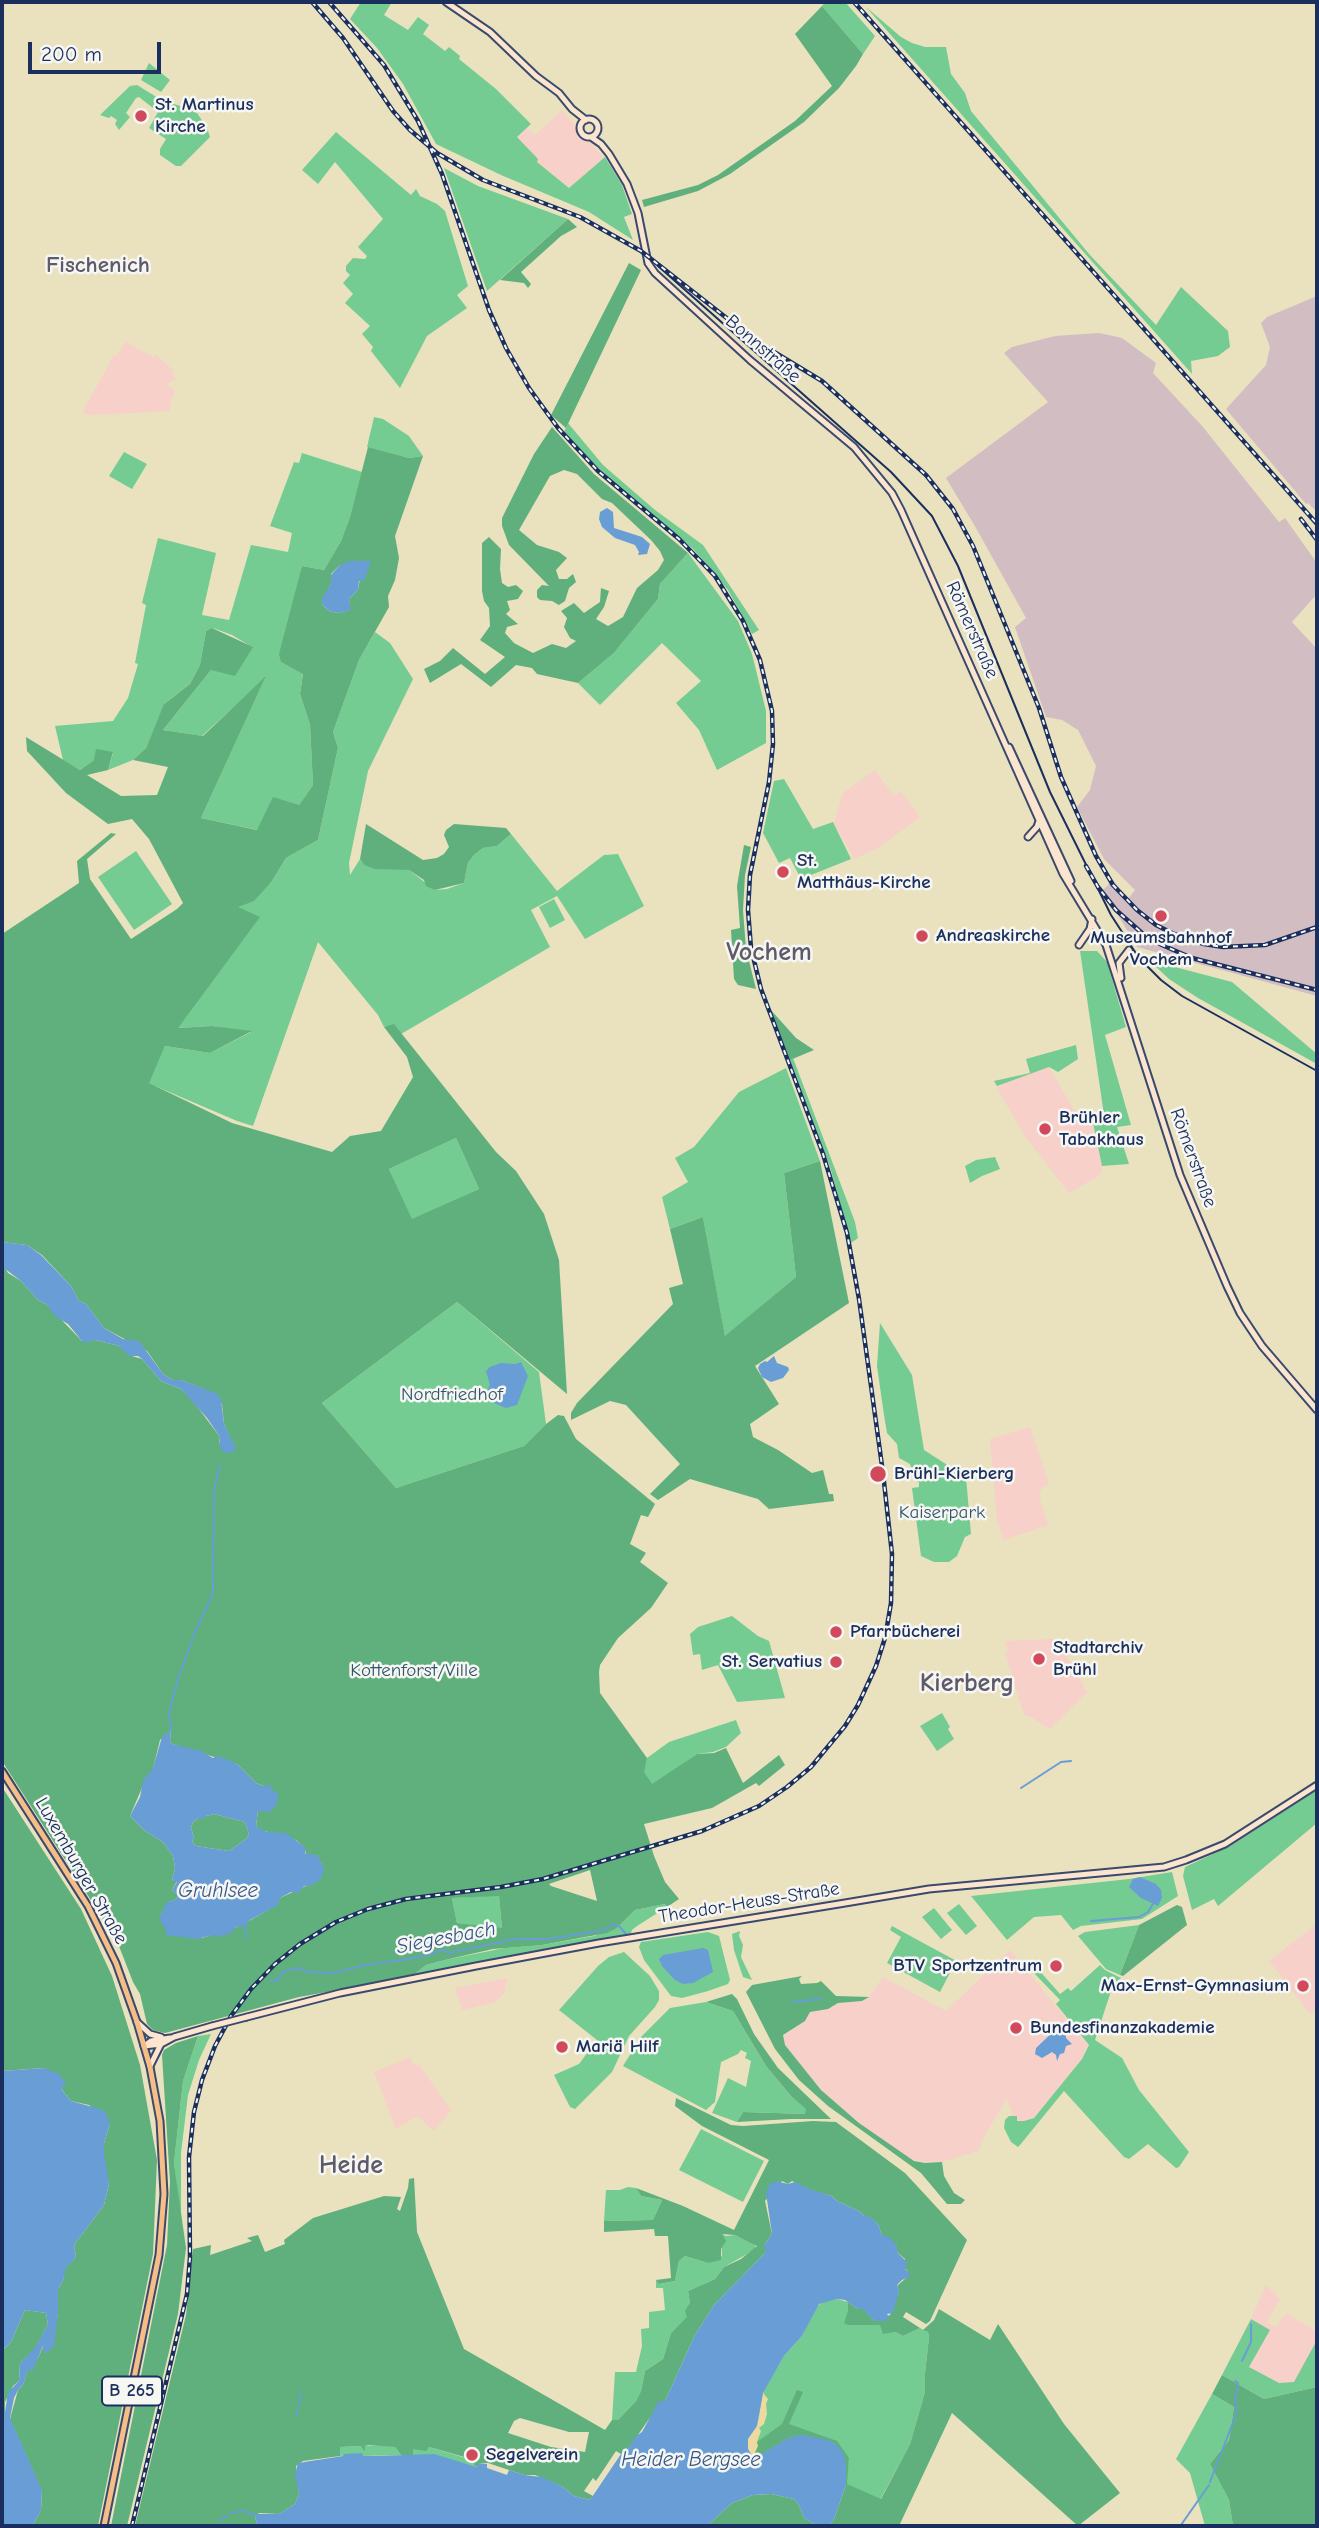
<!DOCTYPE html>
<html>
<head>
<meta charset="utf-8">
<style>
  body { margin:0 }
  #map { position:relative; width:1319px; height:2528px; overflow:hidden; background:#eae1bf; font-family:"Comic Neue",sans-serif }
  canvas { display:block }
  .frame { position:absolute; inset:0; border:4px solid #1b2f5e; pointer-events:none }
  .scale { position:absolute; left:28px; top:42px; width:133px; height:32px; box-sizing:border-box; border:4px solid #1b2f5e; border-top:0; padding-left:9px; font-size:21px; line-height:24px; white-space:nowrap; color:#1b2f5e; -webkit-text-stroke:5px #f6f6f2; paint-order:stroke }
</style>
</head>
<body>
<div id="map">
<canvas width="1319" height="2528"></canvas>
<div class="frame"></div>
<div class="scale">200 m</div>
</div>
<script>
const g = document.querySelector('canvas').getContext('2d');
g.lineJoin = 'round';
function fill(path, color) {
  g.fillStyle = color;
  g.fill(path, 'evenodd');
}
function shape(rows) {
  const path = new Path2D();
  for (const r of rows) {
    if (r.length === 3) {
      path.moveTo(r[0] + r[2], r[1]);
      path.arc(r[0], r[1], r[2], 0, 2 * Math.PI);
      continue;
    }
    path.moveTo(r[0], r[1]);
    for (let i = 2; i < r.length; i += 2) path.lineTo(r[i], r[i + 1]);
  }
  return path;
}
function trace(path, color, width, dash) {
  g.strokeStyle = color;
  g.lineWidth = width;
  g.lineCap = dash ? 'butt' : 'round';
  g.setLineDash(dash || []);
  g.stroke(path);
}
function drawText(font, color, halo, rows, align = 'center') {
  g.font = font + ' "Comic Neue",sans-serif';
  g.lineWidth = 5;
  g.setLineDash([]);
  g.textBaseline = 'middle';
  g.strokeStyle = halo;
  g.fillStyle = color;
  for (const [text, x, y, turn = 0] of rows) {
    g.save();
    g.translate(x, y);
    g.rotate((+turn || 0) * Math.PI / 180);
    g.textAlign = isNaN(turn) ? turn : align;
    if (halo) g.strokeText(text, 0, 0);
    g.fillText(text, 0, 0);
    g.restore();
  }
}
fill(shape([
  [562,110,604,158,570,188,536,161,517,137,527,128,535,135],
  [126,342,153,357,156,355,174,371,172,374,176,379,166,384,175,391,170,402,170,411,91,415,84,413,83,411,114,355,117,356],
  [875,770,894,796,901,791,920,817,878,848,854,859,834,823,843,793],
  [1049,1067,1080,1120,1092,1118,1102,1166,1100,1175,1069,1193,1024,1135,997,1088,1009,1080],
  [1030,1427,1049,1483,1041,1489,1039,1496,1048,1525,1004,1540,997,1521,990,1439],
  [1054,1639,1067,1656,1087,1692,1050,1729,1031,1717,1024,1715,1005,1652,1008,1651,1005,1641],
  [1317,1924,1317,2013,1315,2011,1310,2014,1269,1961],
  [1010,1950,1088,2045,1082,2059,1019,2135,1007,2098,985,2135,978,2151,942,2162,925,2163,905,2156,859,2123,821,2090,785,2045,782,2037,805,2021,810,2012,828,2009,838,2003,863,2001,869,1997,883,1977,946,2011],
  [507,1978,504,1993,496,2002,462,2010,455,1988],
  [410,2057,413,2063,420,2066,451,2110,434,2131,417,2116,396,2129,374,2072],
  [1266,2285,1280,2299,1267,2322,1276,2327,1286,2313,1317,2332,1317,2387,1264,2399,1222,2375,1251,2319]
]), '#f7d0ca');
fill(shape([
  [1317,296,1317,512,1308,503,1306,504,1226,409,1266,365,1270,347,1261,323,1267,317],
  [1099,333,1122,338,1156,363,1153,373,1203,427,1279,522,1285,518,1317,563,1317,594,1292,622,1317,649,1317,996,1137,947,1103,890,1113,880,1128,899,1135,890,1104,859,1077,807,1090,790,1096,766,1078,730,1062,720,1046,717,1015,627,1026,618,976,528,946,478,1048,402,1004,353,1012,347,1055,336]
]), '#d2bec2');
fill(shape([
  [361,2,392,2,384,15,408,30,418,17,429,25,423,34,445,51,449,47,460,56,459,59,496,89,531,124,517,137,538,159,537,162,569,188,605,157,622,185,632,214,624,217,633,240,589,212,501,175,436,144,403,84,377,48,350,19],
  [825,2,845,2,875,36,863,54,822,6],
  [866,7,901,37,912,43,925,47,946,47,951,74,965,93,971,111,1089,254,1156,325,1181,287,1228,331,1230,347,1218,356,1191,361,1192,374],
  [149,63,170,80,161,92,141,80],
  [137,85,163,101,195,110,207,128,210,137,181,166,176,166,160,155,160,149,166,139,149,128,158,112,139,97,136,98,126,113,130,117,119,130,115,124,117,120,111,116,109,118,100,115,130,86],
  [336,132,411,195,416,189,420,196,437,204,445,211,468,286,457,295,467,308,427,336,400,388,371,351,373,347,362,334,370,326,345,303,353,294,343,283,350,275,346,271,346,266,353,258,365,259,367,256,358,247,383,219,335,162,318,184,302,170],
  [444,168,478,186,568,219,487,291],
  [374,417,383,419,409,436,423,456,409,458,367,447],
  [568,423,603,465,655,510,703,545,759,630,752,634,728,590,693,549,615,484,581,451,564,432],
  [124,452,147,464,132,489,109,476],
  [302,453,362,472,350,517,341,541,324,570,302,566,281,662,303,673,300,694,310,725,313,785,299,805,258,830,201,818,265,678,202,736,163,730,211,670,252,647,232,635,213,628,206,631,200,665,190,684,165,703,146,748,133,760,108,770,113,753,94,760,80,770,63,760,55,726,113,721,128,698,138,664,135,663,146,605,142,603,158,538,216,553,202,615,229,620,251,545,288,552,292,533,270,526,294,462,299,463],
  [688,553,738,621,752,654,766,711,766,743,717,770,699,730,676,703,701,681,662,643,600,705,578,683,614,653,658,599,660,584],
  [375,632,390,643,413,679,368,771,349,863,350,875,360,859,364,865,409,870,435,890,447,889,464,883,468,863,474,855,483,848,497,846,511,834,557,891,604,855,618,854,644,906,585,939,557,896,531,910,550,947,401,1034,394,1025,384,1027,378,1015,318,942,253,1126,237,1121,148,1083,165,1046,210,1053,251,1032,212,1026,177,1028,259,917,236,907,272,881,286,858,318,840,338,748,333,732,359,660],
  [784,779,813,829,833,822,851,859,801,879,790,858,779,863,763,833,774,781],
  [136,851,172,904,134,930,98,877],
  [554,899,565,920,550,928,539,907],
  [1080,951,1097,951,1107,962,1126,1027,1105,1035,1131,1125,1117,1127,1129,1164,1102,1166,1092,1118,1104,1115],
  [1152,961,1232,982,1317,1054,1317,1064,1198,998,1169,979,1153,964],
  [1076,1045,1078,1059,1058,1072,1049,1067,997,1086,994,1081,1030,1073,1026,1059],
  [793,1058,855,1222,858,1238,851,1243,830,1167,790,1060],
  [786,1068,820,1161,784,1173,796,1277,725,1337,703,1217,670,1229,662,1197,688,1182,675,1158,694,1147,739,1092],
  [456,1138,479,1189,412,1220,389,1169],
  [995,1157,1000,1169,982,1176,970,1183,965,1166,976,1160],
  [457,1302,539,1372,546,1424,524,1446,396,1488,322,1403],
  [880,1323,912,1375,924,1450,952,1468,957,1474,966,1477,971,1534,965,1537,957,1556,949,1562,934,1562,921,1556,912,1488,919,1487,919,1482,916,1482,910,1464,899,1458,897,1444,887,1433,884,1415,877,1366],
  [732,1616,758,1636,769,1641,785,1698,737,1702,718,1665,702,1670,700,1654,693,1655,690,1634,698,1627],
  [942,1713,950,1727,948,1729,954,1739,937,1751,920,1726],
  [736,1720,741,1733,726,1747,713,1752,697,1754,652,1785,643,1772,647,1758,669,1742],
  [1317,1790,1317,1823,1218,1906,1214,1899,1192,1910,1183,1876,1185,1867,1230,1846],
  [1172,1872,1178,1896,1142,1919,1081,1926,1073,1930,1061,1915,1034,1917,1007,1940,971,1896,1129,1879],
  [499,1895,502,1929,457,1923,452,1898],
  [665,1904,667,1907,637,1926,632,1930,629,1938,411,1977,426,1965,445,1960,504,1948,542,1945,594,1936,617,1928,635,1910],
  [959,1904,977,1926,966,1935,947,1913],
  [934,1908,952,1930,941,1939,922,1917],
  [1139,1925,1120,1975,1106,1969,1078,1936,1085,1932],
  [892,1926,962,1964,960,1968,954,1965,940,1992,887,1963,901,1937,890,1930],
  [740,1931,739,1936,743,1945,741,1957,752,1980,743,1977,734,1950,732,1934],
  [708,1932,719,1936,730,1980,728,1984,708,1991,682,1998,671,1996,644,1960,639,1947,641,1942],
  [624,1952,650,1976,659,1991,659,2000,655,2007,629,2036,612,2072,575,2109,570,2107,554,2075,579,2064,597,2040,559,2010,598,1966,609,1957],
  [1100,1965,1105,1970,1121,1978,1113,1985,1095,2040,1122,2058,1139,2090,1189,2152,1179,2167,1176,2168,1148,2144,1129,2159,1124,2157,1064,2091,1020,2145,1018,2147,1011,2142,1004,2128,1005,2120,1009,2116,1017,2116,1017,2121,1024,2121,1034,2118,1082,2059,1089,2045,1056,2004,1060,2000,1033,1972,1037,1968,1060,1994,1068,1988,1071,1991],
  [706,2002,733,2011,766,2066,791,2096,806,2108,806,2114,743,2112,737,2122,712,2113,728,2078,746,2087,751,2061,745,2058,747,2053,741,2050,738,2054,721,2062,715,2102,706,2110,623,2066,641,2037,670,2008],
  [211,2034,199,2060,188,2095,181,2153,181,2221,174,2163,183,2081,198,2036],
  [701,2129,764,2161,743,2202,679,2170],
  [628,2187,636,2188,641,2196,662,2200,653,2220,604,2221,606,2190,620,2190],
  [721,2233,726,2236,735,2235,755,2244,756,2249,724,2267,715,2279,688,2291,690,2303,688,2317,671,2333,663,2359,645,2371,641,2391,636,2401,618,2420,612,2420,615,2372,636,2372,642,2346,641,2329,649,2328,649,2312,665,2310,663,2288,656,2288,656,2280,660,2284,675,2281,679,2261,685,2256,708,2263,722,2256],
  [837,2299,848,2302,848,2325,880,2325,903,2336,920,2328,928,2332,929,2337,925,2373,925,2392,910,2444,880,2500,846,2484,849,2458,753,2457,761,2399,765,2388,784,2356,802,2336,816,2307,823,2302],
  [1251,2319,1270,2330,1249,2367,1279,2383,1294,2382,1317,2340,1317,2387,1264,2399,1222,2375],
  [1212,2394,1234,2407,1229,2440,1210,2464,1229,2500,1233,2526,1205,2526,1190,2473,1176,2459],
  [384,2445,395,2447,401,2455,362,2456,362,2453,340,2456,339,2447],
  [429,2447,476,2461,474,2466,432,2455,413,2455,413,2449]
]), '#74cc92');
fill(shape([
  [822,6,863,54,856,66,839,88,804,122,730,174,698,191,644,207,642,200,698,185,718,175,795,121,832,86,795,34],
  [568,219,577,227,561,236,521,272,531,284,528,288,524,283,500,280],
  [629,263,641,270,566,428,551,415],
  [552,427,594,474,688,553,660,584,658,599,614,653,578,683,537,674,532,668,516,665,491,687,461,664,430,683,424,669,440,661,453,648,485,674,505,657,480,640,490,626,489,608,484,601,482,591,482,543,489,537,501,549,500,569,502,583,508,587,516,585,523,591,518,599,507,601,510,610,506,614,518,624,507,627,505,633,514,643,533,653,552,644,566,648,576,641,570,638,564,627,567,618,561,611,574,603,584,613,600,602,601,588,609,591,604,607,596,619,608,626,623,617,637,588,658,570,664,560,660,551,651,540,612,503,602,499,577,474,564,470,550,476,519,530,537,545,559,552,567,558,556,570,559,579,567,579,573,574,576,582,569,588,565,601,559,605,552,601,540,600,537,597,537,590,542,585,549,586,509,545,502,526,502,518,534,454],
  [368,447,409,458,423,456,395,536,399,558,395,580,388,596,389,607,359,660,333,732,338,748,318,840,286,858,272,881,254,901,238,907,260,917,178,1028,212,1026,252,1031,210,1053,165,1046,149,1083,232,1123,332,1152,350,1136,381,1131,413,1077,407,1057,384,1027,394,1024,496,1152,516,1171,544,1214,559,1260,567,1394,457,1302,322,1403,396,1488,524,1446,546,1424,558,1415,564,1416,576,1439,655,1504,648,1517,641,1515,630,1544,646,1553,640,1562,668,1583,651,1608,618,1638,600,1665,599,1672,600,1693,647,1758,644,1772,652,1784,697,1754,714,1753,726,1748,743,1783,779,1755,785,1765,759,1786,756,1783,712,1808,644,1824,654,1856,665,1882,679,1899,667,1907,665,1904,635,1910,617,1928,607,1933,542,1945,493,1949,445,1960,426,1965,411,1977,299,1997,165,2033,153,2030,147,2024,140,1994,133,1982,117,1941,2,1761,2,1262,8,1273,21,1281,38,1300,46,1304,82,1341,95,1340,119,1346,132,1356,142,1359,161,1381,181,1389,193,1401,220,1437,219,1443,235,1448,224,1424,222,1404,209,1391,181,1380,173,1380,163,1374,147,1351,104,1328,86,1304,79,1301,71,1286,42,1255,27,1245,2,1242,2,934,79,883,77,861,111,833,116,834,87,859,90,879,131,939,177,909,183,903,149,839,132,819,108,824,66,793,27,751,26,737,80,770,94,760,96,749,113,752,108,770,87,775,121,796,157,795,168,767,133,760,146,748,164,704,190,684,200,665,206,631,212,628,253,647,235,676,211,670,163,730,203,736,266,676,201,818,257,830,273,797,299,805,313,785,310,725,300,694,303,674,281,662,279,654,302,566,324,570,341,541,350,517],
  [355,561,363,561,358,590,349,599,350,610,338,613,329,611,322,604,322,600,331,584,331,574,339,566],
  [456,1138,479,1189,412,1219,389,1169],
  [171,1730,170,1742,172,1744,237,1764,256,1783,271,1789,275,1793,266,1811,258,1811,256,1826,261,1830,296,1840,305,1848,306,1855,315,1855,322,1864,312,1883,280,1898,270,1909,240,1926,202,1938,174,1935,161,1914,169,1902,176,1899,178,1895,172,1890,177,1881,172,1881,175,1868,173,1856,163,1842,145,1831,130,1816,144,1783,153,1769,160,1740],
  [590,1870,597,1901,551,1886,549,1884],
  [499,1896,502,1928,457,1923,452,1898],
  [366,824,423,860,437,858,444,854,449,847,444,835,446,830,454,824,506,828,511,834,497,846,483,848,474,855,468,863,464,883,435,890,426,886,424,880,409,870,375,869,364,865,360,859],
  [744,845,751,847,745,875,743,910,746,949,756,989,738,985,734,979,731,930,740,928,737,886],
  [770,1009,796,1038,814,1050,790,1060],
  [820,1161,849,1303,755,1366,779,1404,750,1424,753,1437,778,1450,812,1473,823,1470,829,1494,833,1494,834,1501,769,1509,758,1499,690,1479,658,1500,650,1494,680,1464,626,1405,610,1401,571,1420,571,1413,577,1403,673,1304,669,1288,683,1284,670,1229,703,1217,725,1336,796,1277,784,1173],
  [2,1787,81,1909,112,1976,140,2065,157,2160,153,2254,98,2526,32,2526,41,2511,42,2491,10,2419,18,2390,23,2385,28,2369,38,2358,44,2345,45,2353,55,2329,58,2314,58,2289,63,2281,65,2268,76,2257,74,2245,104,2205,109,2184,104,2164,104,2143,110,2124,89,2105,71,2101,44,2068,2,2071],
  [214,1814,245,1822,249,1834,246,1839,229,1851,196,1846,192,1842,194,1837,191,1828,193,1822,198,1818],
  [1177,1905,1182,1907,1187,1925,1123,1976,1120,1975,1139,1925],
  [802,1976,799,1979,801,1984,817,1983,821,1981,836,1996,869,1997,862,2001,838,2003,828,2009,810,2012,805,2021,783,2035,785,2045,821,2090,859,2123,914,2161,925,2163,942,2162,944,2176,954,2193,965,2200,961,2204,947,2204,921,2173,828,2106,799,2080,775,2049,746,1992,752,1985],
  [732,1994,737,1999,754,2034,778,2068,831,2119,791,2119,737,2122,743,2112,805,2114,806,2109,791,2096,766,2066,733,2011,706,2002],
  [198,2036,183,2081,174,2163,186,2248,178,2314,127,2526,111,2526,167,2245,170,2182,162,2055,164,2050,176,2043],
  [676,2098,731,2125,743,2126,813,2121,836,2122,905,2173,967,2240,930,2321,926,2324,906,2312,903,2317,920,2328,903,2336,895,2332,883,2334,880,2325,848,2325,844,2323,848,2311,848,2302,858,2309,863,2308,874,2321,890,2315,899,2291,897,2286,906,2278,908,2271,905,2269,905,2259,897,2252,897,2246,882,2235,878,2224,868,2216,864,2216,859,2211,837,2201,832,2196,810,2190,792,2181,788,2184,782,2181,765,2201,772,2234,765,2244,765,2253,714,2305,695,2335,665,2401,649,2419,626,2452,621,2454,616,2451,596,2481,593,2478,584,2491,593,2496,590,2500,574,2496,563,2487,535,2475,524,2475,488,2463,479,2463,478,2467,474,2466,475,2460,429,2447,426,2451,413,2449,413,2455,401,2455,395,2447,369,2445,365,2446,365,2451,361,2446,340,2447,340,2456,303,2461,296,2466,299,2493,295,2504,279,2514,259,2513,255,2517,258,2526,135,2526,186,2315,193,2249,211,2245,210,2255,252,2241,247,2238,258,2235,265,2252,285,2244,284,2240,313,2218,384,2196,401,2197,397,2209,400,2211,408,2188,409,2179,414,2178,417,2232,464,2349,605,2430,612,2420,618,2420,636,2401,641,2391,645,2371,663,2359,671,2333,687,2317,685,2311,690,2303,688,2291,715,2279,724,2267,741,2259,757,2246,735,2235,722,2234,726,2241,721,2249,721,2260,708,2263,685,2256,679,2261,675,2281,659,2284,656,2280,671,2278,668,2236,655,2236,654,2229,604,2232,604,2221,653,2220,662,2200,641,2196,636,2188,683,2206,734,2230,769,2160,702,2126,675,2106],
  [520,2418,569,2432,589,2432,585,2452,551,2447,508,2433,514,2421],
  [939,2309,990,2340,998,2324,1064,2424,1120,2493,1078,2526,952,2413,899,2526,829,2526,834,2519,846,2485,837,2445,832,2442,801,2435,788,2438,757,2457,753,2457,757,2442,782,2424,797,2390,803,2392,789,2424,837,2441,849,2458,847,2484,881,2499,910,2444,925,2392,925,2373,929,2337,928,2332,923,2330,934,2320],
  [25,2310,46,2313,48,2324,35,2349,20,2363,19,2381,13,2386,5,2402,5,2413,2,2415,2,2351,11,2342],
  [1222,2375,1264,2399,1317,2387,1316,2526,1233,2526,1229,2500,1210,2464,1229,2440,1234,2407,1212,2394],
  [771,2494,794,2499,799,2505,804,2518,818,2526,707,2526,732,2503,753,2495]
]), '#5fb07c');
fill(shape([
  [763,2393,768,2399,766,2404,767,2414,764,2424,759,2428,761,2431,757,2442,758,2446,753,2457,748,2449,748,2439,758,2421]
]), '#eeda9e');
fill(shape([
  [607,508,613,512,614,528,642,537,650,544,647,554,638,555,639,552,635,545,615,538,602,527,599,519,600,512],
  [349,561,369,561,371,563,364,580,359,581,358,590,349,599,351,610,338,613,329,611,322,604,322,598,331,584,331,575,339,566],
  [2,1242,27,1245,41,1255,71,1286,79,1301,86,1304,104,1328,123,1339,139,1341,163,1374,173,1380,181,1380,216,1393,221,1399,224,1424,236,1448,233,1452,224,1453,219,1445,220,1437,207,1418,181,1389,161,1381,142,1359,138,1356,129,1356,119,1346,95,1340,84,1343,82,1341,68,1324,56,1317,46,1304,38,1300,21,1281,4,1268],
  [774,1356,777,1363,788,1367,789,1370,783,1378,771,1382,762,1377,758,1368,760,1364,765,1361,767,1362],
  [521,1362,528,1376,517,1405,506,1408,482,1398,480,1395,486,1394,490,1385,486,1371,490,1367,501,1363,515,1364],
  [171,1730,170,1742,172,1744,201,1751,213,1758,216,1756,226,1759,237,1764,256,1783,263,1786,271,1785,271,1789,278,1793,277,1804,269,1813,266,1811,258,1811,256,1826,267,1832,286,1833,306,1848,305,1854,312,1854,319,1857,324,1869,321,1879,313,1885,304,1886,298,1893,291,1892,280,1898,278,1905,250,1920,245,1926,236,1927,231,1933,219,1937,213,1935,197,1939,166,1935,165,1928,159,1919,166,1903,176,1899,178,1895,172,1890,177,1882,172,1881,175,1868,173,1856,163,1842,145,1831,130,1816,140,1797,143,1781,153,1768,162,1737],
  [214,1814,245,1822,249,1834,246,1839,229,1851,196,1846,192,1842,194,1837,191,1828,193,1822,198,1818,203,1819,206,1816],
  [1140,1877,1156,1884,1161,1890,1162,1898,1158,1906,1141,1898,1129,1887,1133,1879],
  [703,1948,708,1950,713,1972,693,1983,683,1984,675,1980,662,1966,659,1959,663,1955],
  [1057,2028,1066,2033,1066,2038,1072,2044,1066,2046,1064,2053,1060,2054,1057,2061,1056,2055,1052,2052,1042,2058,1035,2054,1036,2048],
  [44,2068,59,2074,66,2084,61,2089,71,2101,100,2109,106,2113,110,2124,104,2143,104,2153,109,2184,104,2205,74,2245,76,2257,66,2268,63,2281,58,2289,58,2314,54,2346,45,2354,43,2346,33,2370,28,2370,23,2385,18,2390,14,2398,10,2418,42,2490,41,2511,32,2526,2,2526,2,2415,5,2412,8,2392,19,2381,20,2363,35,2348,48,2324,46,2313,25,2310,11,2342,2,2351,2,2071],
  [776,2181,788,2184,795,2182,809,2189,832,2196,837,2201,859,2211,864,2216,869,2216,878,2224,882,2235,889,2237,897,2246,897,2252,907,2262,905,2269,910,2273,909,2277,902,2280,897,2285,899,2291,893,2313,887,2314,889,2317,886,2321,874,2321,863,2309,858,2309,845,2300,837,2299,819,2304,802,2336,784,2356,763,2393,757,2426,748,2439,748,2449,753,2457,757,2457,788,2438,801,2435,828,2440,837,2445,843,2453,846,2464,846,2485,834,2519,829,2526,818,2526,804,2518,799,2505,794,2499,771,2494,753,2495,732,2503,707,2526,258,2526,255,2517,257,2514,279,2514,295,2504,299,2493,295,2475,298,2463,343,2456,344,2454,362,2453,363,2456,374,2456,434,2454,477,2467,479,2463,487,2464,487,2468,507,2475,509,2470,524,2475,542,2477,563,2487,574,2496,590,2500,621,2454,626,2452,636,2436,642,2432,659,2401,665,2401,695,2335,714,2305,765,2253,765,2244,772,2234,766,2193,770,2184]
]), '#689ed5');
trace(shape([
  [171,1730,169,1713,178,1679,194,1635,213,1593,214,1492,220,1464],
  [1021,1788,1061,1762,1071,1761],
  [1091,1921,1139,1917,1148,1912,1153,1904],
  [245,1926,246,1938],
  [270,1980,276,1981,285,1971,299,1968,309,1972,333,1973,366,1965,408,1959,445,1950,449,1953,515,1939,549,1939,604,1930,613,1924,619,1926,626,1934],
  [792,2002,821,1999],
  [1242,2361,1251,2342,1251,2324],
  [299,2405,301,2394],
  [296,2415,298,2409],
  [1210,2482,1237,2412,1235,2402,1238,2383,1235,2381],
  [231,2513,243,2511,256,2515],
  [219,2521,227,2515],
  [1181,2525,1209,2485]
]), '#689ed5', 2);
const secondary = shape([
  [446,2,490,32,536,76,559,93,572,109,586,120],
  [589,128,9],
  [591,137,601,144,609,154,627,184,638,213,648,263,655,273,750,360,854,447,892,493,901,510,1063,874,1106,945,1180,1175,1227,1286,1240,1313,1262,1346,1317,1410],
  [1009,747,1071,881],
  [1028,837,1037,827,1039,821],
  [1079,945,1090,929,1092,919],
  [1121,978,1119,963,1129,950],
  [247,2017,340,1993,476,1966,599,1943,839,1904,929,1889,1164,1867,1186,1860,1225,1844,1317,1785],
  [137,2022,150,2034,161,2037],
  [144,2046,161,2044,174,2037,212,2026],
  [144,2046,151,2041,170,2038],
  [150,2066,161,2044]
]);
const primary = shape([
  [2,1771,88,1906,116,1963,137,2022,150,2067,160,2121,164,2194,159,2255,104,2526]
]);
trace(secondary, '#3a4a6d', 9);
trace(primary, '#3a4a6d', 9);
trace(secondary, '#fbe5cf', 5);
trace(primary, '#f6be86', 5);
trace(shape([
  [658,266,891,472,932,516,958,566,1050,792,1111,915,1139,958,1161,980,1182,996,1317,1071]
]), '#1b2f5e', 2);
const rail = shape([
  [312,2,343,38,393,111,410,130,437,153,483,180,580,217,641,251,756,341,822,381,926,475,953,509,973,546,1039,708,1061,777,1096,856,1113,885,1137,910,1156,925,1174,934,1204,944,1223,947,1265,945,1317,927],
  [854,2,1317,524],
  [1301,519,1317,540],
  [1086,866,1098,887,1116,910,1142,933,1162,945,1192,958,1317,990],
  [132,2526,187,2294,190,2257,189,2157,194,2112,202,2080,215,2046,231,2016,251,1989,275,1964,300,1944,336,1922,368,1909,406,1899,501,1887,543,1879,702,1831,759,1806,787,1787,811,1767,845,1726,858,1705,876,1666,885,1638,891,1603,892,1554,883,1473,859,1299,847,1233,823,1154,761,989,751,948,748,910,750,875,769,782,773,744,772,711,760,660,743,621,715,576,679,539,598,471,558,428,529,388,506,348,489,310,442,174,418,121,384,65,329,2]
]);
trace(rail, '#1b2f5e', 4.5);
trace(rail, '#f6f6f2', 2, [5]);
const secondaryBridge = shape([
  [212,2026,247,2017]
]);
trace(secondaryBridge, '#3a4a6d', 9, []);
trace(secondaryBridge, '#fbe5cf', 5);
for (const [x, y, r, color] of [
  [141,116,7,"#d1495b"],
  [783,872,7,"#d1495b"],
  [1161,916,7,"#d1495b"],
  [922,936,7,"#d1495b"],
  [1045,1129,7,"#d1495b"],
  [878,1474,9,"#d1495b"],
  [836,1632,7,"#d1495b"],
  [1039,1659,7,"#d1495b"],
  [836,1662,7,"#d1495b"],
  [1056,1966,7,"#d1495b"],
  [1303,1986,7,"#d1495b"],
  [1016,2028,7,"#d1495b"],
  [562,2047,7,"#d1495b"],
  [472,2455,7,"#d1495b"]
]) {
  const dot = new Path2D();
  dot.arc(x, y, r, 0, 2 * Math.PI);
  g.fillStyle = color;
  g.fill(dot);
  trace(dot, '#f6f6f2', 2.5);
}
for (const [x, y, w] of [
  [132,2391,60]
]) {
  const box = new Path2D();
  box.roundRect(x - w / 2, y - 14.5, w, 29, 5);
  g.fillStyle = '#f6f6f2';
  g.fill(box);
  trace(box, '#1b2f5e', 2);
}
drawText('bold 18px', '#1b2f5e', null, [
  ["B 265",132,2391]
]);
drawText('bold 19px', '#1b2f5e', '#f6f6f2', [
  ["St. Martinus",155,105],
  ["Kirche",155,127],
  ["St.",797,861],
  ["Matthäus-Kirche",797,883],
  ["Andreaskirche",936,936],
  ["Museumsbahnhof",1161,938,"center"],
  ["Vochem",1161,960,"center"],
  ["Brühler",1059,1118],
  ["Tabakhaus",1059,1140],
  ["Brühl-Kierberg",894,1474],
  ["Pfarrbücherei",850,1632],
  ["Stadtarchiv",1053,1648],
  ["Brühl",1053,1670],
  ["St. Servatius",822,1662,"right"],
  ["BTV Sportzentrum",1042,1966,"right"],
  ["Max-Ernst-Gymnasium",1289,1986,"right"],
  ["Bundesfinanzakademie",1030,2028],
  ["Mariä Hilf",576,2047],
  ["Segelverein",486,2455]
], 'left');
drawText('19px', '#1b2f5e', '#f6f6f2', [
  ["Bonnstraße",763,349,41],
  ["Römerstraße",972,630,66],
  ["Römerstraße",1193,1158,70],
  ["Luxemburger Straße",81,1871,60],
  ["Theodor-Heuss-Straße",749,1903,-9]
]);
drawText('19px', '#31566b', '#f6f6f2', [
  ["Nordfriedhof",452,1395],
  ["Kaiserpark",942,1513],
  ["Kottenforst/Ville",414,1671]
]);
drawText('italic 21px', '#365688', '#f6f6f2', [
  ["Gruhlsee",218,1891],
  ["Siegesbach",446,1938,-11],
  ["Heider Bergsee",691,2460]
]);
drawText('bold 23px', '#5e5a69', '#f6f6f2', [
  ["Fischenich",98,265]
]);
drawText('bold 26px', '#5e5a69', '#f6f6f2', [
  ["Vochem",769,953],
  ["Kierberg",967,1684],
  ["Heide",351,2166]
]);
</script>
</body>
</html>
